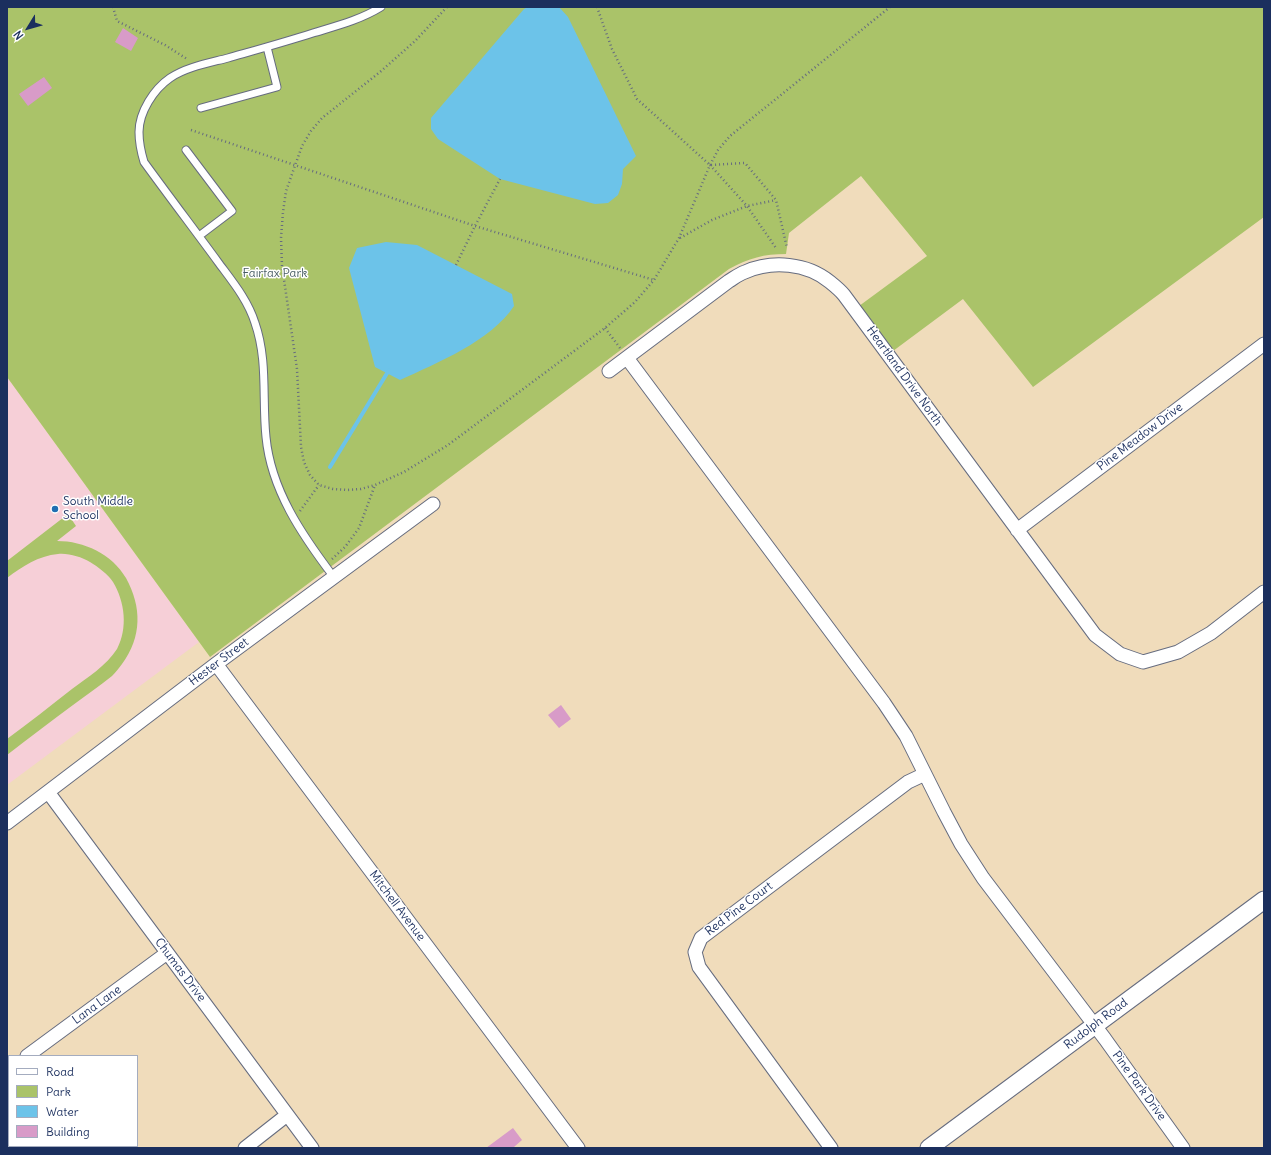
<!DOCTYPE html>
<style>
body{margin:0}
#map{position:relative;width:1271px;height:1155px;overflow:hidden;background:#f0dcbb;font-family:Delius,sans-serif}
canvas{display:block}
.frame{position:absolute;inset:0;border:8px solid #1b2f5e;pointer-events:none}
.legend{position:absolute;left:8px;top:1055px;width:130px;height:92px;box-sizing:border-box;background:#fff;border:1px solid #a4acbf;margin:0;padding:5px 7px;list-style:none;font-size:12px;color:#1b2f5e}
.legend li{display:flex;align-items:center;gap:8px;height:20px}
.legend b{width:20px;border:1px solid #a4acbf}
.north{position:absolute;left:8px;top:8px;width:40px;height:40px;-webkit-text-stroke:3px #fff;paint-order:stroke;rotate:233deg;font-size:11px;font-weight:700;line-height:16px;text-align:center;color:#1b2f5e}
.north::after{content:'';display:block;margin:auto;width:14px;height:18px;background:#1b2f5e;clip-path:polygon(50% 0,100% 100%,50% 72%,0 100%)}
</style>
<div id="map">
<canvas width="1271" height="1155"></canvas>
<div class="frame"></div>
<ul class="legend">
<li><b style="height:5px;background:#fff"></b>Road</li>
<li><b style="height:11px;background:#aac369"></b>Park</li>
<li><b style="height:11px;background:#6cc3e9"></b>Water</li>
<li><b style="height:11px;background:#d89bc8"></b>Building</li>
</ul>
<div class="north">N</div>
</div>
<script>
const c = document.querySelector('canvas').getContext('2d');
c.lineJoin = 'round';
function fillPath(path, color) {
  c.fillStyle = color;
  c.fill(path, 'evenodd');
}
function strokePath(path, color, width, dash) {
  c.strokeStyle = color;
  c.lineWidth = width;
  c.lineCap = dash ? 'butt' : 'round';
  c.setLineDash(dash || []);
  c.stroke(path);
}
function label(font, color, halo, rows, align = 'center') {
  c.font = font + ' Delius,sans-serif';
  c.lineWidth = 3;
  c.setLineDash([]);
  c.textBaseline = 'middle';
  c.strokeStyle = halo;
  c.fillStyle = color;
  for (const [text, x, y, turn = 0] of rows) {
    c.save();
    c.translate(x, y);
    c.rotate((+turn || 0) * Math.PI / 180);
    c.textAlign = isNaN(turn) ? turn : align;
    if (halo) c.strokeText(text, 0, 0);
    c.fillText(text, 0, 0);
    c.restore();
  }
}
fillPath(new Path2D(`
 M 7,377 L 199,642 L 7,785 Z`), '#f6cfd7');
fillPath(new Path2D(`
 M 7,7 L 1264,7 L 1264,217 L 1033,387 L 963,299 L 889,354 L 855,309 L 927,256 L 861,176 L 789,233 L 786,254 C 764,254 749,258 729,269 L 210,657 L 7,377 Z
 M 68,514 L 76,526 L 57,541 C 84,541 112,554 126,578 C 142,607 142,637 122,664 C 119,668 116,672 112,676 C 100,686 86,695 73,705 C 51,721 29,738 7,755 L 7,739 C 29,723 50,706 72,689 C 87,678 107,665 117,649 C 128,628 125,602 113,582 C 108,574 98,567 90,562 C 81,557 69,553 58,554 C 38,556 23,566 7,578 L 7,561 Z`), '#aac369');
fillPath(new Path2D(`
 M 528,7 L 559,7 L 568,17 L 636,156 L 623,169 L 622,184 L 618,195 L 608,203 L 595,204 L 500,179 L 438,139 L 431,129 L 431,118 L 524,9 Z
 M 386,242 L 417,245 L 512,294 L 514,306 C 491,341 437,363 400,380 L 375,367 L 349,268 L 357,248 Z`), '#6cc3e9');
strokePath(new Path2D(`
 M 330,467 L 389,370`), '#6cc3e9', 4);
fillPath(new Path2D(`
 M 123,28 L 138,38 L 131,51 L 115,42 Z
 M 44,77 L 52,88 L 28,106 L 19,94 Z
 M 561,705 L 571,719 L 559,728 L 548,715 Z
 M 513,1128 L 522,1140 L 514,1147 L 515,1148 L 486,1148 Z`), '#d89bc8');
const service = new Path2D(`
 M 201,108 L 277,87 L 267,47
 M 186,150 L 232,211 L 199,236
 M 333,576 C 302,535 271,490 266,437 C 262,399 268,360 255,323 C 248,300 232,281 218,262 C 193,228 168,195 144,162 C 141,152 139,142 139,132 C 139,112 154,89 170,78 C 186,67 209,63 228,58 C 256,50 285,42 313,33 C 336,26 360,20 381,7`);
const minor = new Path2D(`
 M 627,358 L 884,703 L 906,736 L 944,812 L 961,844 L 983,878 L 1105,1039 L 1183,1148
 M 609,371 L 729,281 C 734,278 739,274 745,272 C 772,260 807,263 830,282 C 835,286 840,290 844,295 L 1095,635 L 1120,654 L 1143,662 L 1178,652 L 1211,633 L 1264,592
 M 1017,530 L 1264,344
 M 216,664 L 578,1148
 M 48,792 L 312,1148
 M 7,823 L 216,664 L 433,504
 M 27,1056 L 167,953
 M 7,1071 L 9,1069
 M 245,1148 L 287,1115
 M 831,1148 L 699,967 L 695,952 L 701,938 L 908,782 L 925,774`);
const tertiary = new Path2D(`
 M 929,1148 L 1264,900`);
strokePath(service, '#666c7f', 9);
strokePath(minor, '#666c7f', 15);
strokePath(tertiary, '#666c7f', 19);
strokePath(new Path2D(`
 M 113,7 L 117,21 L 165,45 L 187,59
 M 447,7 L 415,41 L 380,72 L 322,118 L 311,131 L 302,146 L 286,191 L 283,212 L 281,238 L 282,266 L 297,369 L 301,447 L 304,462 L 310,475 L 319,485 L 333,489 L 347,490 L 361,489 L 375,485 L 404,472 L 448,445 L 605,328 L 635,302 L 654,280 L 679,238 L 710,165 L 718,150 L 730,136 L 890,7
 M 597,7 L 612,49 L 637,99 L 710,165 L 745,163 L 776,200 L 787,248
 M 191,130 L 475,226 L 654,280
 M 710,165 L 747,206 L 776,248
 M 680,238 L 712,220 L 747,206 L 776,200
 M 456,265 L 475,226 L 500,179
 M 605,328 L 620,348
 M 300,511 L 319,485
 M 332,559 L 345,547 L 359,528 L 375,485`), '#666c7f', 2.5, [1, 3]);
strokePath(service, '#fff', 7);
strokePath(minor, '#fff', 13);
strokePath(tertiary, '#fff', 17);
for (const [x, y, r, color] of [
 [55,509,4,"#1f6fb2"]
]) {
  const dot = new Path2D();
  dot.arc(x, y, r, 0, 2 * Math.PI);
  c.fillStyle = color;
  c.fill(dot);
  strokePath(dot, '#fff', 1.5);
}
label('12px', '#465b61', '#fff', [
 ["Fairfax Park",275,274]
]);
label('12px', '#1b2f5e', '#fff', [
 ["Heartland Drive North",904,376,54],
 ["Pine Meadow Drive",1140,437,-37],
 ["Hester Street",219,662,-37],
 ["Mitchell Avenue",397,906,53],
 ["Red Pine Court",739,909,-37],
 ["Chumas Drive",180,970,53],
 ["Lana Lane",97,1005,-36],
 ["Rudolph Road",1096,1024,-37],
 ["Pine Park Drive",1139,1086,54]
]);
label('12px', '#1b2f5e', '#fff', [
 ["South Middle",63,502],
 ["School",63,516]
], 'left');
</script>
